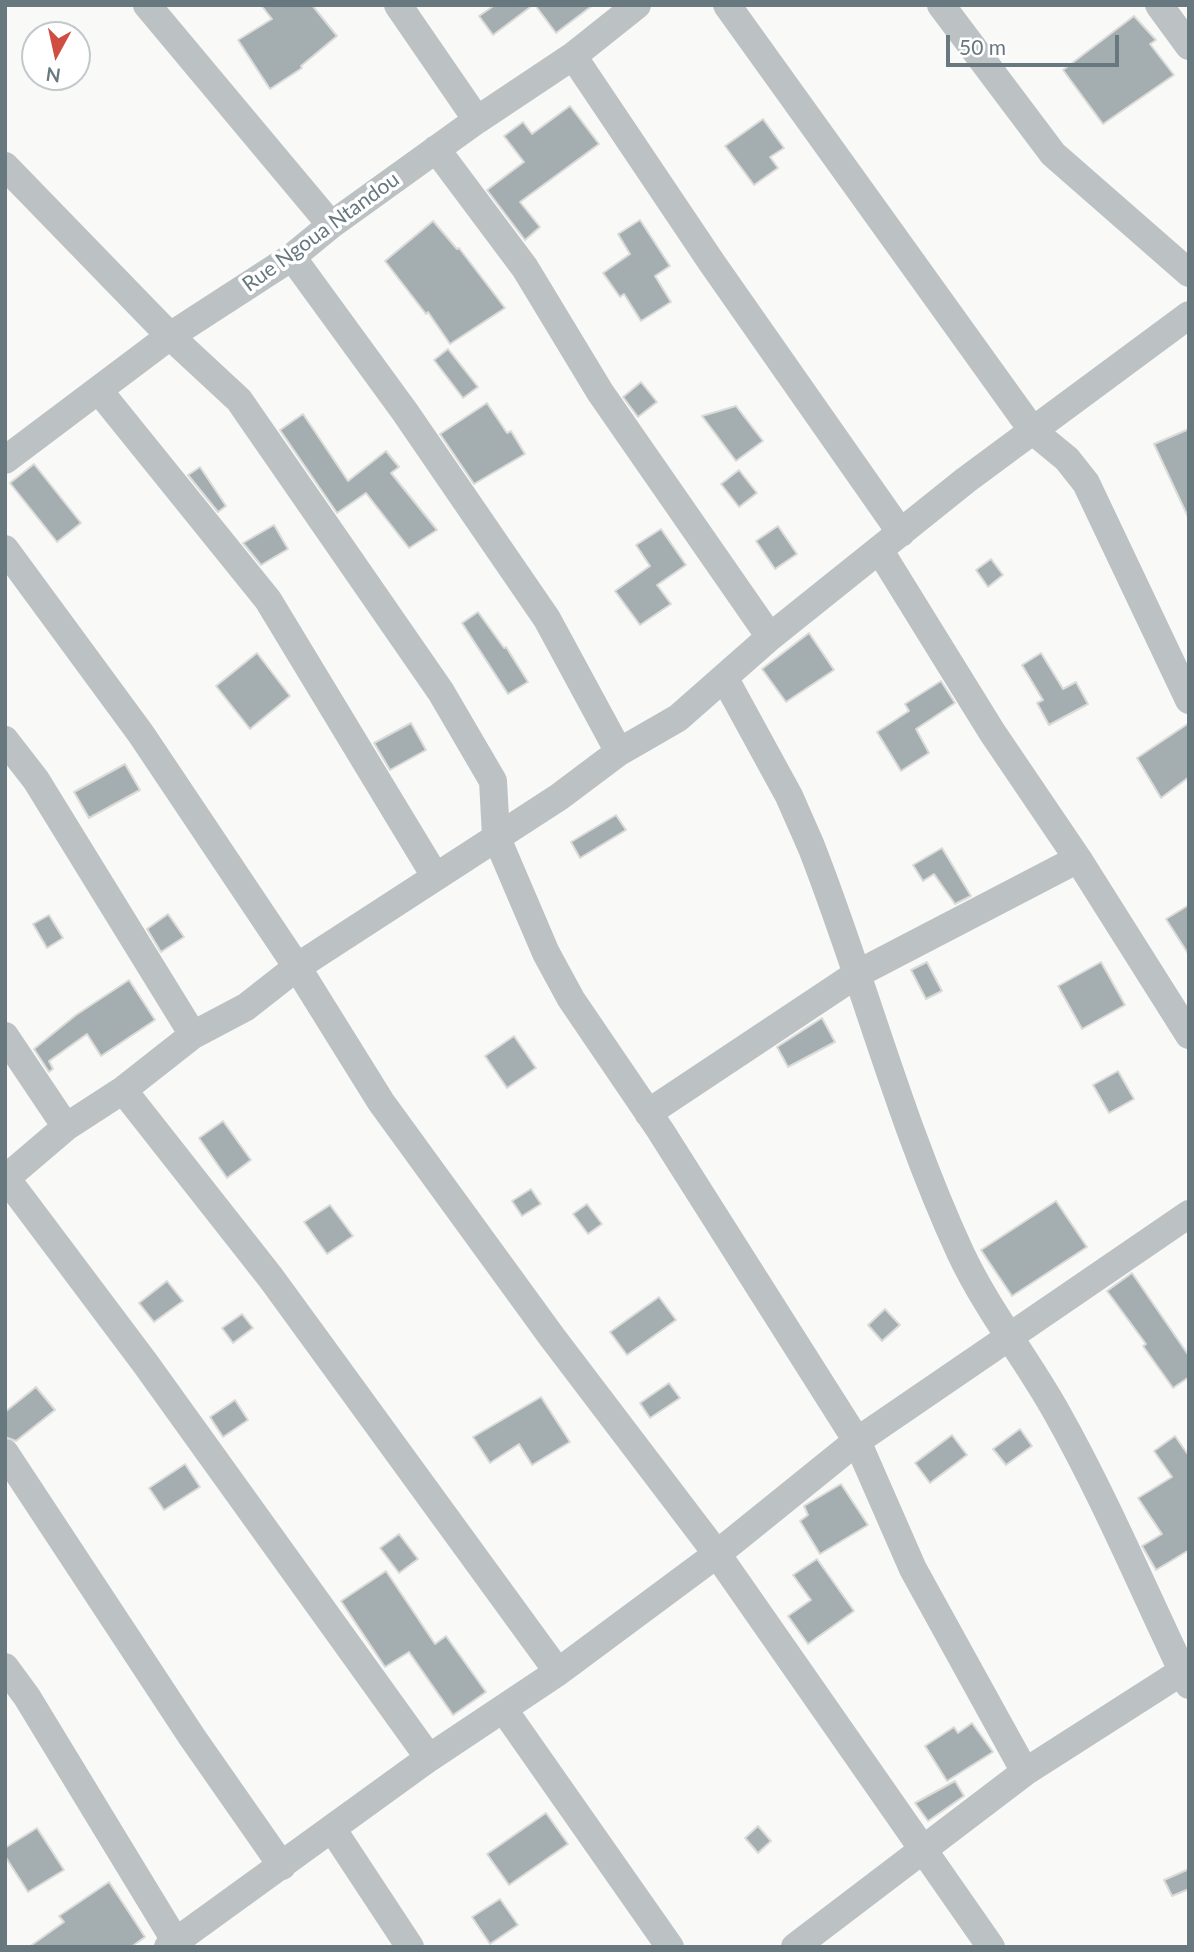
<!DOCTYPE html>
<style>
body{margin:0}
#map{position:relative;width:1194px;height:1952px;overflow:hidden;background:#f9f9f7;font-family:Lato,sans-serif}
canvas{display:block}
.frame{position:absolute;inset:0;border:7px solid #67787e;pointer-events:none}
.north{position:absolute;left:21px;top:21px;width:70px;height:70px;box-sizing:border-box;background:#fff;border:2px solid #c2c9cb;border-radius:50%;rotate:188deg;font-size:19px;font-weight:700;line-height:28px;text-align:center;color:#67787e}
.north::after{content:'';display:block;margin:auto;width:24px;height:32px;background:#cf4e41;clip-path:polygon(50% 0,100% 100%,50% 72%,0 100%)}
.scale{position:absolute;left:946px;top:35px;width:173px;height:32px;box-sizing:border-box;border:4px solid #67787e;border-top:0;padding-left:9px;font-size:21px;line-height:24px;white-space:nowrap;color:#67787e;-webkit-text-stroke:5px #fff;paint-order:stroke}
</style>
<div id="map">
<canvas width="1194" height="1952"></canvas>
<div class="frame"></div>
<div class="north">N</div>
<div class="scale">50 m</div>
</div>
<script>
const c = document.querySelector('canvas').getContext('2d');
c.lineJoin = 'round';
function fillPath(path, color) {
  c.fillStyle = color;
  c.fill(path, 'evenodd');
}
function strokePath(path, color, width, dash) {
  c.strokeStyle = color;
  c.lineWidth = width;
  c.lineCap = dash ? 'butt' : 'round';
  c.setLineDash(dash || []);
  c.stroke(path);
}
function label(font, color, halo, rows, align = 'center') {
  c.font = font + ' Lato,sans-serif';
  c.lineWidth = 7;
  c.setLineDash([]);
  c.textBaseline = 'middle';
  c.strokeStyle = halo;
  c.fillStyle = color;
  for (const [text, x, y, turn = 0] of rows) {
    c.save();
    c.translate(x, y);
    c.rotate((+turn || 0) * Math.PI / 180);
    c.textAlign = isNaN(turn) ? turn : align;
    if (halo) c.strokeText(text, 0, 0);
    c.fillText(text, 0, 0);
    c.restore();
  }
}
const building = new Path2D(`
 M 261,5 L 312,5 L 337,36 L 301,66 L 302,68 L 270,89 L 238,40 L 272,19 Z
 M 495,5 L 533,5 L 493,35 L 479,16 Z
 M 535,5 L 593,5 L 556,33 Z
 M 1134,16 L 1156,40 L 1150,44 L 1174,75 L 1103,124 L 1063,70 Z
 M 570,106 L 599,144 L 520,202 L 540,227 L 525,240 L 487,190 L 524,162 L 504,136 L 523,122 L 532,134 Z
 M 763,119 L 784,148 L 770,157 L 778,168 L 754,185 L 725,146 Z
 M 640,220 L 670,266 L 655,276 L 671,302 L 641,321 L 624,294 L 620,297 L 603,273 L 630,254 L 618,234 Z
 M 433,221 L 457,249 L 459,248 L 505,308 L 450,344 L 428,312 L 426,314 L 385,261 Z
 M 448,349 L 478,387 L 463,398 L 434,360 Z
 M 641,382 L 657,402 L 638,417 L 623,397 Z
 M 487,403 L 507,433 L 511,431 L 525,454 L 474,484 L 440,434 Z
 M 736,406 L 763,441 L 736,461 L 702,416 Z
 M 303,414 L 348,481 L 386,451 L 399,467 L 391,473 L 437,530 L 409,548 L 366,493 L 337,513 L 280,430 Z
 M 1189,429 L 1189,519 L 1154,444 Z
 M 34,464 L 81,523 L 57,542 L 10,483 Z
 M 200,467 L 226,506 L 218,512 L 188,475 Z
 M 739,470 L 757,493 L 739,507 L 721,484 Z
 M 274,525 L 288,549 L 261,565 L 243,543 Z
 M 778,526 L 797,554 L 775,569 L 756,541 Z
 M 661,529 L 686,565 L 657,585 L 671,604 L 640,625 L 615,591 L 650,566 L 636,545 Z
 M 991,559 L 1003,575 L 988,587 L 976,570 Z
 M 478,612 L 504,648 L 506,647 L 528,682 L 508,694 L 462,623 Z
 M 809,633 L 834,670 L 786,702 L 762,669 Z
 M 257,653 L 290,696 L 250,729 L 216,686 Z
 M 1041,653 L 1063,689 L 1076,682 L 1088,704 L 1049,725 L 1037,703 L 1043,700 L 1022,665 Z
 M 941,681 L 955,703 L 916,729 L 929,753 L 901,771 L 877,732 L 909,711 L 905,704 Z
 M 411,723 L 426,750 L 390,770 L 374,743 Z
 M 1189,723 L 1189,777 L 1161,798 L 1137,758 Z
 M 125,764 L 140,790 L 89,818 L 74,792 Z
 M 616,815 L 626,830 L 580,858 L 571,842 Z
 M 942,848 L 971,896 L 955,904 L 934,874 L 923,881 L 913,865 Z
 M 1189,905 L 1189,955 L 1166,919 Z
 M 168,914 L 184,937 L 161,952 L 147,929 Z
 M 49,915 L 63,938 L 47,948 L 33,924 Z
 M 927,962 L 942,991 L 926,999 L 911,970 Z
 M 1101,962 L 1125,1005 L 1082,1029 L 1058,986 Z
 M 129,980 L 155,1020 L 101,1056 L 87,1034 L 49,1061 L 53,1069 L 49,1072 L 34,1049 L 76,1015 Z
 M 822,1018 L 835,1042 L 788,1067 L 777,1047 Z
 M 514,1036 L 536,1068 L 507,1088 L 485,1056 Z
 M 1118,1071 L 1134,1099 L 1109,1113 L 1093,1085 Z
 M 223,1121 L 251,1160 L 227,1178 L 199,1138 Z
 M 531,1189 L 541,1204 L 522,1216 L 512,1201 Z
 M 1056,1201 L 1087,1247 L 1012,1296 L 981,1250 Z
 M 587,1204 L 602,1224 L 588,1234 L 573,1214 Z
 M 330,1205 L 353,1236 L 327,1254 L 304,1222 Z
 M 1132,1273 L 1189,1356 L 1189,1377 L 1173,1388 L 1143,1346 L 1146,1344 L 1107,1291 Z
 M 167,1281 L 183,1301 L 154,1322 L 139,1303 Z
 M 659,1297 L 676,1320 L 627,1355 L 610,1332 Z
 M 885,1309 L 900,1325 L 882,1341 L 868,1325 Z
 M 242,1314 L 253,1328 L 233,1343 L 222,1328 Z
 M 669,1383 L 680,1398 L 650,1418 L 640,1403 Z
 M 36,1387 L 55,1410 L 16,1441 L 5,1437 L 5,1412 Z
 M 541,1397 L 570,1442 L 532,1465 L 519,1444 L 490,1463 L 473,1437 Z
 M 235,1400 L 248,1420 L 223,1437 L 210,1417 Z
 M 1020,1429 L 1032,1446 L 1006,1465 L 993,1449 Z
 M 952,1435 L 967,1455 L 930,1483 L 915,1463 Z
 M 1175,1436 L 1189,1456 L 1189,1550 L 1156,1570 L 1142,1546 L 1162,1534 L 1138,1498 L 1172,1477 L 1154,1451 Z
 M 185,1464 L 200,1487 L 164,1510 L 149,1488 Z
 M 841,1484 L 868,1525 L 820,1554 L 800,1521 L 808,1515 L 804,1506 Z
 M 399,1534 L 418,1559 L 399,1573 L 380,1548 Z
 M 817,1559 L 854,1611 L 808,1644 L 788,1616 L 811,1600 L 793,1575 Z
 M 386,1571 L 435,1644 L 446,1636 L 486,1692 L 453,1715 L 409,1652 L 385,1667 L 341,1601 Z
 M 972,1723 L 993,1752 L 947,1781 L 925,1746 L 954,1727 L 958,1733 Z
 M 955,1781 L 964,1796 L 928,1821 L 915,1803 Z
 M 546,1813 L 568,1844 L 509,1885 L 487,1854 Z
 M 758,1826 L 771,1841 L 758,1853 L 745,1838 Z
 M 37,1828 L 64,1870 L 28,1892 L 5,1856 L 5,1848 Z
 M 1189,1869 L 1189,1889 L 1172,1896 L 1164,1880 Z
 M 109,1882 L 145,1937 L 131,1947 L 29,1947 L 64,1922 L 59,1916 Z
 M 500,1899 L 518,1925 L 490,1944 L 472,1917 Z`);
fillPath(building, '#a4aeb1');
strokePath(building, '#dbdbd9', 2);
strokePath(new Path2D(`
 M 147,5 L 331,225
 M 398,5 L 477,120
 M 727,5 L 1033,431 L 1067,459 L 1086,483 L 1189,700
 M 941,5 L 1053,154 L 1189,273
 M 1159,5 L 1189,46
 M 573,56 L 712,263 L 901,533
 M 436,149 L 525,268 L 600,392 L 770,637
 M 5,166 L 170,336 L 239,400 L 441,692 L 493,781 L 496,836 L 546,953 L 571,999 L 660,1130 L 857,1441 L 913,1569 L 1025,1772
 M 292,257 L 405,412 L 547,619 L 619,752
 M 100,392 L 268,600 L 435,876
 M 5,460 L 170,336 L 292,257 L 331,225 L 477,120 L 573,56 L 637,5
 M 5,549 L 141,734 L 297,967 L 381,1102 L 552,1337 L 717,1554 L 991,1947
 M 880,551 L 992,732 L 1078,859 L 1189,1035
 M 725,679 L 789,796 L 811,846 C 864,981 900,1123 961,1254 C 988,1311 1027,1359 1057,1413 C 1107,1502 1145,1594 1189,1685
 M 5,740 L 36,780 L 193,1035
 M 5,1036 L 66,1127
 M 123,1090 L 271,1278 L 558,1672
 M 648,1113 L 857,974 L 1078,859
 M 6,1178 L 145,1363 L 429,1758
 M 5,1179 L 66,1127 L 123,1090 L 193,1035 L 246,1007 L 297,967 L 559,797 L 619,752 L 678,718 L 770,637 L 966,480 L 1189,315
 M 5,1453 L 192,1737 L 282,1866
 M 5,1667 L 27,1697 L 179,1947
 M 504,1710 L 670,1947
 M 333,1830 L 410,1947
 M 168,1947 L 429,1758 L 558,1672 L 717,1554 L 857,1441 L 1189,1214
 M 795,1947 L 1025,1772 L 1189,1667`), '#bcc2c4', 28);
label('21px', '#67787e', '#fff', [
 ["Rue Ngoua Ntandou",321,232,-36]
]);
</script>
